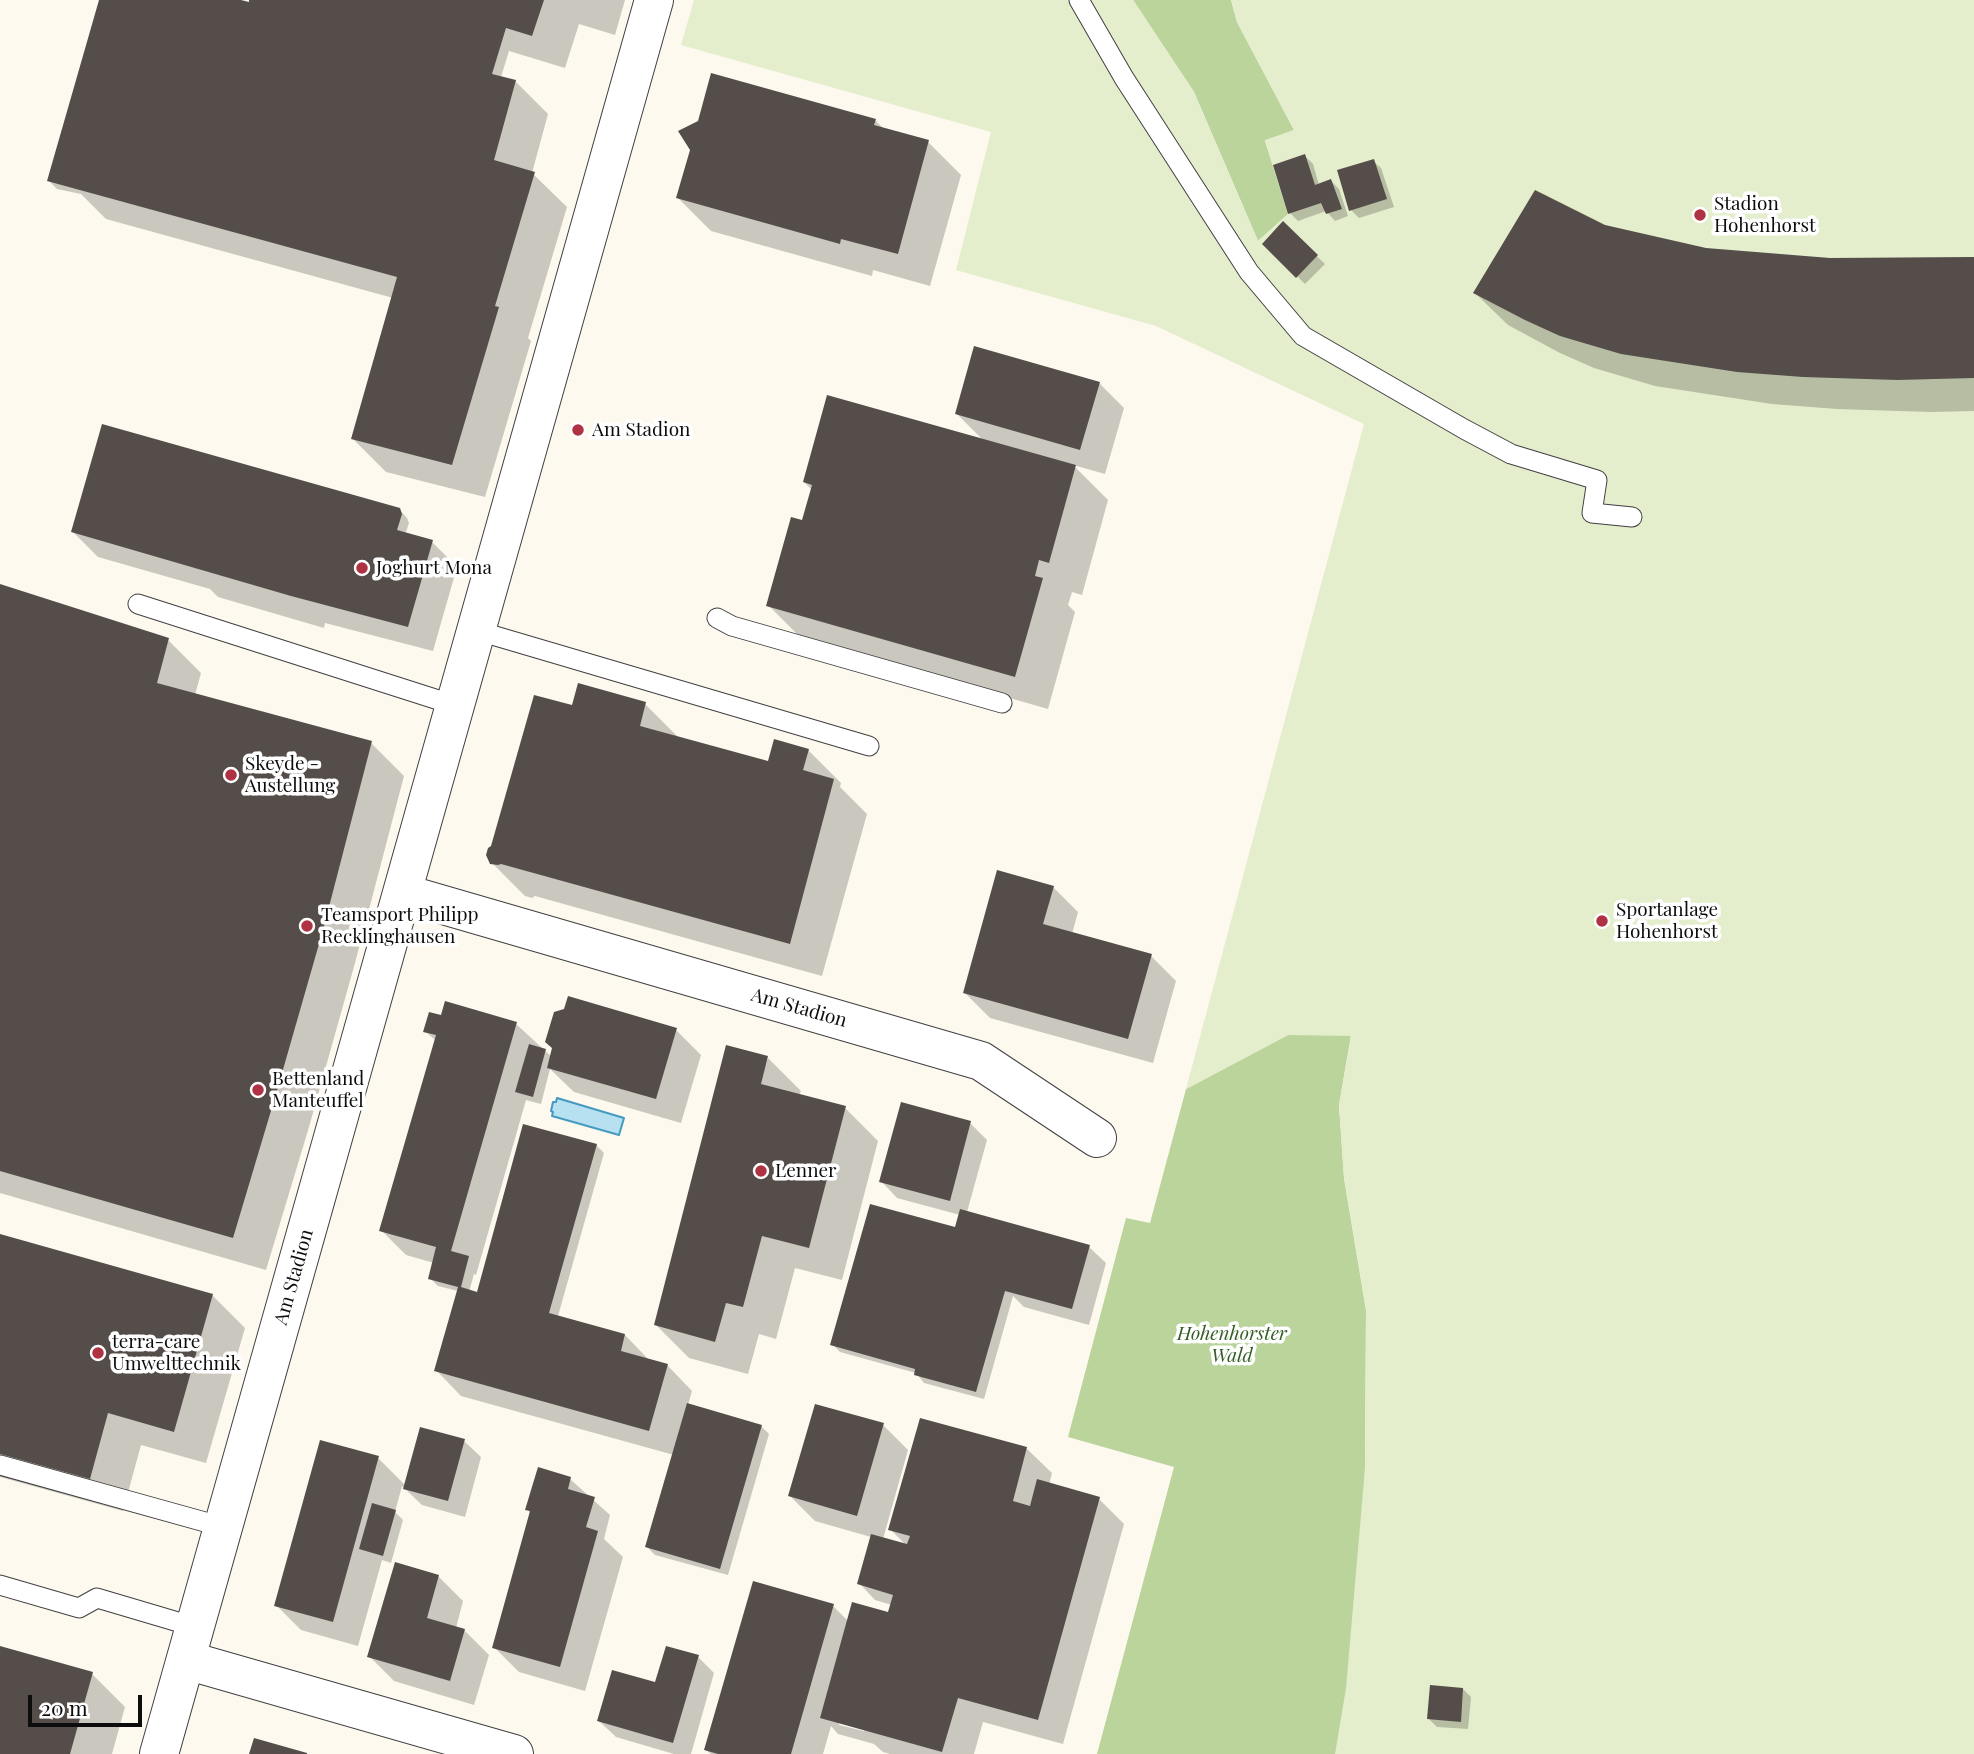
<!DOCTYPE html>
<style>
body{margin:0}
#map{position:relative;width:1974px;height:1754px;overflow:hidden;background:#fdf9ee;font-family:"Playfair Display",serif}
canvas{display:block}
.scale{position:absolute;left:28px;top:1695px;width:114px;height:32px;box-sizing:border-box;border:4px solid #0d0d0d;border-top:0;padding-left:9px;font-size:21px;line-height:24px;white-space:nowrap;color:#0d0d0d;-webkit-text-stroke:5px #fff;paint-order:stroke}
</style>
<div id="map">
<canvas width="1974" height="1754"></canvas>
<div class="scale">20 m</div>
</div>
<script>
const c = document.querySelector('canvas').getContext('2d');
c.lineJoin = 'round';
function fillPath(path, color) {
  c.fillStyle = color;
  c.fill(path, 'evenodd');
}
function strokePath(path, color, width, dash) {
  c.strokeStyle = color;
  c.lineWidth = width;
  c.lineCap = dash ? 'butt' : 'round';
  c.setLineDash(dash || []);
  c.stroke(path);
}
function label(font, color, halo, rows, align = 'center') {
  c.font = font + ' "Playfair Display",serif';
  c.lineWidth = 7;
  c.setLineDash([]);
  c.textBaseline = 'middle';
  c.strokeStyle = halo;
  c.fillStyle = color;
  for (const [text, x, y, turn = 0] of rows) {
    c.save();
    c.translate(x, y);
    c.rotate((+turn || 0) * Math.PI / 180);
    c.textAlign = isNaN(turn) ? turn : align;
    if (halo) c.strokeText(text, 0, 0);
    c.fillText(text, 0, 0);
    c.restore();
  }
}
fillPath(new Path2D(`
 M 1133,0 L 1231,0 L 1237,22 L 1294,130 L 1265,141 L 1288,214 L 1258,241 L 1194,92 Z
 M 1288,1035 L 1351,1035 L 1339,1105 L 1344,1178 L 1366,1310 L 1365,1468 L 1358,1754 L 1097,1754 L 1174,1467 L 1068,1437 L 1126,1218 L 1150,1223 L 1186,1089 Z`), '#bad49b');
fillPath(new Path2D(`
 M 694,0 L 1133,0 L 1194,92 L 1258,241 L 1288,214 L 1265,140 L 1294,130 L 1237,22 L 1231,0 L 1974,0 L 1974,1754 L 1335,1754 L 1346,1688 L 1365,1468 L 1366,1310 L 1344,1178 L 1339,1105 L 1351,1036 L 1288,1035 L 1186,1089 L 1364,424 L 1156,326 L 956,270 L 991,132 L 681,45 Z`), '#e4edcc');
const water = new Path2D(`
 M 557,1098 L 624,1118 L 619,1135 L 552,1116 L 553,1112 L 551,1111 L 553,1102 L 556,1102 Z`);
fillPath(water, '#b7e0f0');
strokePath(water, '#459ac0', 2);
fillPath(new Path2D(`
 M 101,0 L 232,0 L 256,7 L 251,0 L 625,0 L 615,35 L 579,24 L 565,68 L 509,51 L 501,77 L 515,81 L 548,114 L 532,173 L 567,207 L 528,338 L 531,341 L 485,497 L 386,472 L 353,439 L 393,298 L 106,219 L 81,194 L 57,189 L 49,181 Z
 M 875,120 L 884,129 L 928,142 L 961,175 L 930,286 L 873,270 L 872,276 L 711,231 L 678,198 L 691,150 Z
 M 1305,156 L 1313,164 L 1319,185 L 1331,181 L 1339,189 L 1348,216 L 1335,221 L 1326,211 L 1298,221 L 1290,213 Z
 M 1373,161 L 1381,168 L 1394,207 L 1359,218 L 1351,210 Z
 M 1283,224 L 1325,264 L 1305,284 L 1264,243 Z
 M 1604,227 L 1706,250 L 1830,260 L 1974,259 L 1974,411 L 1931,412 L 1837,409 L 1772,404 L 1655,386 L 1594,368 L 1560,353 L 1508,325 L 1475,293 Z
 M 1099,383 L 1124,408 L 1105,474 L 1073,465 L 1108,500 L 1082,595 L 1072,592 L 1068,605 L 1075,612 L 1048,709 L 801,638 L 768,605 L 803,522 L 812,490 L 804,482 L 984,441 L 957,414 Z
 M 399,509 L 407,518 L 409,523 L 405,535 L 432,542 L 457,567 L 433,651 L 325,623 L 324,628 L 218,597 L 210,589 L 98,557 L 73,532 Z
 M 0,586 L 168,640 L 201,673 L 195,695 L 371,743 L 404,776 L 355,963 L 309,1127 L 266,1270 L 0,1193 Z
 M 645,704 L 678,737 L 770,764 L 808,750 L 841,783 L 840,787 L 867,814 L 822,976 L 535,896 L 532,898 L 525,896 L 492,863 L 574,707 Z
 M 1053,887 L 1078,912 L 1072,934 L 1151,956 L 1176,981 L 1153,1063 L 990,1018 L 965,993 Z
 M 516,1024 L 552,1057 L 676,1030 L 701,1055 L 681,1123 L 574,1092 L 550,1069 L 541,1104 L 526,1100 L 476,1275 L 474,1274 L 469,1292 L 483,1295 L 596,1145 L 604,1153 L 558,1316 L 625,1335 L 650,1361 L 667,1365 L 692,1391 L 688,1405 L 761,1426 L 769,1434 L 728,1575 L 655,1555 L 647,1547 L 674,1455 L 461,1396 L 436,1370 L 458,1291 L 438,1286 L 430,1278 L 434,1263 L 406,1255 L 381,1230 L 435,1040 L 425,1031 Z
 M 768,1058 L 801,1091 L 799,1096 L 845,1108 L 878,1141 L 842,1280 L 795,1268 L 776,1339 L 759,1334 L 748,1374 L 689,1358 L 656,1325 Z
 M 970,1123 L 987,1140 L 967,1212 L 1089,1247 L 1106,1263 L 1089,1325 L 1024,1307 L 1013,1296 L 984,1399 L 924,1383 L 916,1373 L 840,1352 L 832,1344 L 956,1229 L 960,1215 L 897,1198 L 881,1181 Z
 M 0,1235 L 212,1295 L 245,1328 L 206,1463 L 141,1445 L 123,1511 L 0,1477 Z
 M 883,1425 L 908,1450 L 883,1539 L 907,1546 L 890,1529 L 1026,1448 L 1052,1473 L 1049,1485 L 1099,1499 L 1124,1524 L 1063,1744 L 983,1722 L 974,1754 L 890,1754 L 883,1752 L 874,1744 L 838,1734 L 831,1726 L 823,1754 L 711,1754 L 706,1750 L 833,1606 L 848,1621 L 887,1614 L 892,1605 L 875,1600 L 859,1583 L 871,1537 L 815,1521 L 790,1496 ZM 839,1721 L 865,1728 L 864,1731 L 839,1725 Z
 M 464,1441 L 481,1457 L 465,1517 L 422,1505 L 402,1486 L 395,1512 L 403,1520 L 391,1563 L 382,1560 L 358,1646 L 301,1630 L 276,1605 L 378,1458 L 406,1486 Z
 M 570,1479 L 610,1515 L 604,1539 L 623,1557 L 585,1691 L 519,1672 L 494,1647 L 531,1514 L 527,1509 Z
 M 438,1576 L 463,1601 L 456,1628 L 464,1630 L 489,1655 L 474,1705 L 394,1681 L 369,1656 Z
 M 0,1648 L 92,1674 L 125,1707 L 112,1754 L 0,1754 Z
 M 698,1657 L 714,1673 L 691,1754 L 674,1754 L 616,1737 L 599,1721 Z
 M 1463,1689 L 1471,1697 L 1468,1729 L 1437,1727 L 1429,1719 Z`), '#0003');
fillPath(new Path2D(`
 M 99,0 L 241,0 L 249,2 L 249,0 L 544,0 L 532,36 L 506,28 L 492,74 L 516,80 L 494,160 L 535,172 L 495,306 L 499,307 L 452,465 L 351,439 L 397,277 L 47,181 Z
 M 711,73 L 876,119 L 874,125 L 929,140 L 898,254 L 841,239 L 840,244 L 676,198 L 690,150 L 678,131 L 698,121 Z
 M 1305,154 L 1315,185 L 1331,179 L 1342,209 L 1326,214 L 1321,203 L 1288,214 L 1273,165 Z
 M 1374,159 L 1387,199 L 1349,211 L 1337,170 Z
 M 1535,190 L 1605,225 L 1706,248 L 1830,258 L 1974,257 L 1974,378 L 1897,380 L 1803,377 L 1737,372 L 1621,354 L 1560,336 L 1525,320 L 1473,293 Z
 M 1283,221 L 1318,255 L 1296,278 L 1262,244 Z
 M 974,346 L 1100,382 L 1080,450 L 955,414 Z
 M 827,395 L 1076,465 L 1049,563 L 1039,560 L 1035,576 L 1043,578 L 1015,677 L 766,606 L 791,517 L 802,520 L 812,485 L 803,482 Z
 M 102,424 L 400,508 L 402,514 L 397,530 L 433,540 L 408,627 L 291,596 L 71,532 Z
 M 0,584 L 169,638 L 157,683 L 372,741 L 323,930 L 276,1094 L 233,1238 L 0,1171 Z
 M 578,683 L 646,702 L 640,726 L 768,761 L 774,739 L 809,749 L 803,770 L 834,779 L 790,944 L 501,864 L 498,865 L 490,864 L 486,855 L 488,848 L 491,846 L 534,695 L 572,705 Z
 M 997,870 L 1054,886 L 1043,924 L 1152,954 L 1128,1039 L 963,993 Z
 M 568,996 L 677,1028 L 656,1099 L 547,1068 L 552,1048 L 545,1042 L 554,1012 L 564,1009 Z
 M 445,1001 L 517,1022 L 451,1251 L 469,1256 L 461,1287 L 477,1292 L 523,1124 L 597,1144 L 549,1313 L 625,1334 L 621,1351 L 668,1364 L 649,1431 L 434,1371 L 458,1287 L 428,1279 L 436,1247 L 379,1231 L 436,1035 L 423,1032 L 429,1012 L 441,1015 Z
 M 529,1044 L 546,1049 L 533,1097 L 515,1092 Z
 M 726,1045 L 768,1056 L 761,1084 L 846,1106 L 809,1248 L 762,1236 L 743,1307 L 726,1303 L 715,1342 L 654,1325 Z
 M 901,1102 L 971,1121 L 950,1201 L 879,1182 Z
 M 870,1204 L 955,1227 L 960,1209 L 1090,1245 L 1072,1309 L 1005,1291 L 976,1392 L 914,1375 L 915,1369 L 830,1345 Z
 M 0,1234 L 213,1294 L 174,1432 L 108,1413 L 90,1479 L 0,1454 Z
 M 687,1403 L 762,1425 L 720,1569 L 645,1547 Z
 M 815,1404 L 884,1423 L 857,1516 L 788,1496 Z
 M 920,1418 L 1027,1447 L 1013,1501 L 1030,1506 L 1037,1479 L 1100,1497 L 1038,1720 L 958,1698 L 942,1752 L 820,1718 L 852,1602 L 888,1612 L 893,1595 L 857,1584 L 871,1534 L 907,1544 L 910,1536 L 888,1530 Z
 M 420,1427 L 465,1439 L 448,1501 L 403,1489 Z
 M 320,1440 L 379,1456 L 333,1622 L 274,1606 Z
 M 538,1467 L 571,1477 L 568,1489 L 595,1497 L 586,1527 L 598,1531 L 560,1667 L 492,1648 L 530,1511 L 525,1510 Z
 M 372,1503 L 396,1510 L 383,1556 L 359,1549 Z
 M 395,1562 L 439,1575 L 427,1618 L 465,1629 L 450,1681 L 367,1657 Z
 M 753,1581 L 834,1604 L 791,1754 L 718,1754 L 704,1750 Z
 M 0,1646 L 93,1672 L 70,1754 L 0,1754 Z
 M 666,1646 L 699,1655 L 673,1743 L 597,1721 L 612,1670 L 655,1682 Z
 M 1430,1685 L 1463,1688 L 1461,1722 L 1427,1719 Z
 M 254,1738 L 307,1753 L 307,1754 L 249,1754 Z`), '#544d4a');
const service = new Path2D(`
 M 1079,0 L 1124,78 L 1249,272 L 1303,336 L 1464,429 L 1511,454 L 1597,480 L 1592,513 L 1632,517
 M 138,604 L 454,705
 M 717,618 L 732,626 L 1002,703
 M 475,630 L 869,746
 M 0,1465 L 223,1527
 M 0,1585 L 79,1608 L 97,1598 L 195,1627`);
const minor = new Path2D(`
 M 402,893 L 981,1061 L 1097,1138
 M 186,1660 L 514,1754
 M 159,1754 L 654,0`);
strokePath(service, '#404040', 21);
strokePath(minor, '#404040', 40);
strokePath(service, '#fff', 19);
strokePath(minor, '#fff', 38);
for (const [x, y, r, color] of [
 [1700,215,7,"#af3243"],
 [578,430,7,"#af3243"],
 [362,568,7,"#af3243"],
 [231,775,7,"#af3243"],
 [1602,921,7,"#af3243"],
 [307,926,7,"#af3243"],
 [258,1090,7,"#af3243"],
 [761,1171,7,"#af3243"],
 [98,1353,7,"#af3243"]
]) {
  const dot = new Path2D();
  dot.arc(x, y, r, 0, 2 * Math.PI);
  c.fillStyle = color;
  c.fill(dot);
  strokePath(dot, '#fff', 2.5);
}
label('19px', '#0d0d0d', '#fff', [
 ["Stadion",1714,204],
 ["Hohenhorst",1714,226],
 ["Am Stadion",592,430],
 ["Joghurt Mona",376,568],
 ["Skeyde -",245,764],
 ["Austellung",245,786],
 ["Sportanlage",1616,910],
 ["Hohenhorst",1616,932],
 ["Teamsport Philipp",321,915],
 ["Recklinghausen",321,937],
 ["Bettenland",272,1079],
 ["Manteuffel",272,1101],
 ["Lenner",775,1171],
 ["terra-care",112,1342],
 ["Umwelttechnik",112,1364]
], 'left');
label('19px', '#0d0d0d', '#fff', [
 ["Am Stadion",799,1008,16],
 ["Am Stadion",294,1277,-74]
]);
label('italic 19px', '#345e23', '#fff', [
 ["Hohenhorster",1232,1334],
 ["Wald",1232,1356]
]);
</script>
